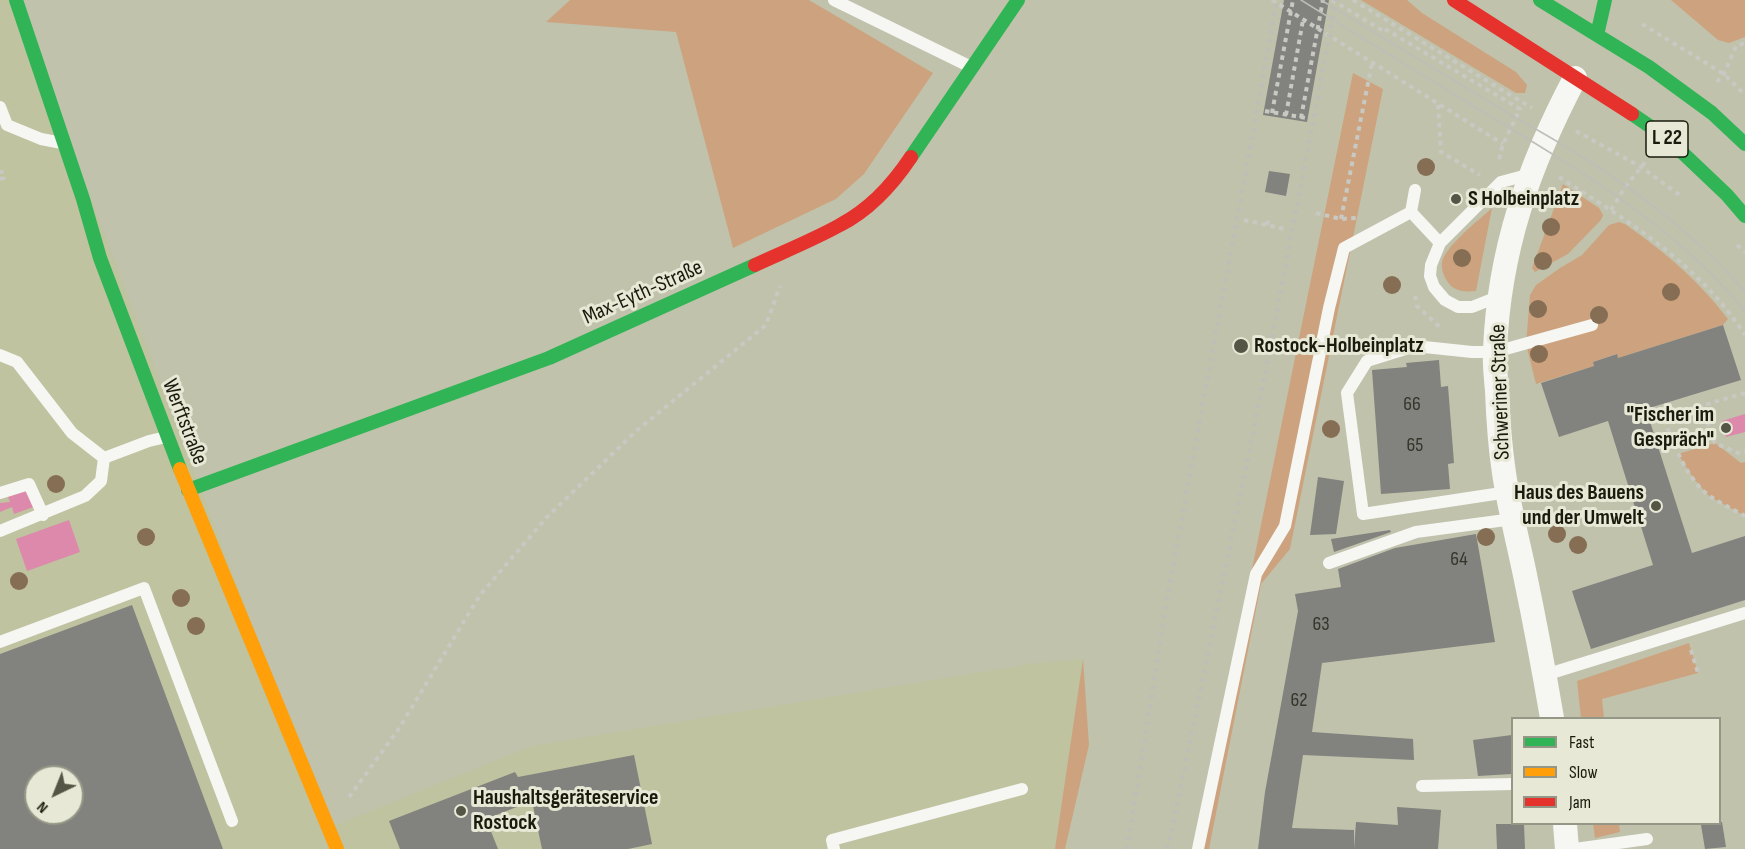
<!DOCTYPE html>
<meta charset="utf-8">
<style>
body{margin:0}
#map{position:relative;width:1745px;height:849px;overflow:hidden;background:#c0c2ac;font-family:"Sofia Sans Condensed",sans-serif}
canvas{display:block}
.legend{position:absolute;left:1511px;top:717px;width:210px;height:108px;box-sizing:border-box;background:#e7e9d6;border:2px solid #959786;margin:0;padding:8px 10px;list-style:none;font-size:18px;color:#1a1b0d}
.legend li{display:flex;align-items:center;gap:12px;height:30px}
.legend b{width:30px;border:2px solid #959786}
.north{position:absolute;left:24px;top:765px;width:60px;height:60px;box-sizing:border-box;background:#e7e9d6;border:2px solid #959786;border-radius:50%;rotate:223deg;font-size:16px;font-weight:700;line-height:24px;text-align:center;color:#1a1b0d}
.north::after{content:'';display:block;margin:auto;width:21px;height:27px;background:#545545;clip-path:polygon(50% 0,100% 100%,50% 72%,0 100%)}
</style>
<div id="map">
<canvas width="1745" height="849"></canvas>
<ul class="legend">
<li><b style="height:8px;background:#30b455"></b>Fast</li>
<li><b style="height:8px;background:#ff9f0a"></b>Slow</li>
<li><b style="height:8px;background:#e5322d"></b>Jam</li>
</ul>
<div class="north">N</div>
</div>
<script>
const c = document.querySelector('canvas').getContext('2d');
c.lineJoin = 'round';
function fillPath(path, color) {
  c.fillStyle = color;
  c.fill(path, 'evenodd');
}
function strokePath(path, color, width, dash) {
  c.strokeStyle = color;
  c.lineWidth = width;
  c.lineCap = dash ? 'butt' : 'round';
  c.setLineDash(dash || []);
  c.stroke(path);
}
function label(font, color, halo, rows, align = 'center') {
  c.font = font + ' "Sofia Sans Condensed",sans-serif';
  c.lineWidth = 6;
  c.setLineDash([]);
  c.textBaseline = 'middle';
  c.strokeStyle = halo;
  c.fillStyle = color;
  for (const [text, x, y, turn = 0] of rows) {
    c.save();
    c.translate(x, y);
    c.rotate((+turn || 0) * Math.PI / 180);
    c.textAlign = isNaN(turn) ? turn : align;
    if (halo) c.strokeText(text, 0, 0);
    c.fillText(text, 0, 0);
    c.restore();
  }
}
fillPath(new Path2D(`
 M 0,0 L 16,0 L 329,828 L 532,746 L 1038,663 L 1083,659 L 1055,849 L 0,849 ZM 36,777 L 72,777 L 72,813 L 36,813 Z`), '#bfc39f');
fillPath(new Path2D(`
 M 570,0 L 809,0 L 933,73 L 864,174 L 836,199 L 733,248 L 676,32 L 546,22 Z
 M 1361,0 L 1407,0 L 1422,13 L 1516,72 L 1527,85 L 1525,93 L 1516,93 Z
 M 1671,0 L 1745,0 L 1745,37 L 1729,43 L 1718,40 Z
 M 1353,73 L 1383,89 L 1290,549 L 1261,584 L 1209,849 L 1195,849 Z
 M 1563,184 L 1599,208 L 1603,215 L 1601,220 L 1568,254 L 1535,272 L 1532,268 Z
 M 1492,208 L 1476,291 C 1464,292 1454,292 1447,281 C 1444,276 1441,269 1442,263 C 1443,248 1480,219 1492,208 Z
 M 1619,222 L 1625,224 C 1666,253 1697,279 1728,319 L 1723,325 L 1618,358 L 1616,354 L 1593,362 L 1594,366 L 1536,384 L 1526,344 L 1530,295 L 1536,285 L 1560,268 L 1582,255 L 1609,225 Z
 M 1715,443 L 1741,463 L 1745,462 L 1745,516 L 1709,496 L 1694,479 L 1678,454 Z
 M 1689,643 L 1698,673 L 1602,699 L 1604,718 L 1581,718 L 1577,681 Z
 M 1083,659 L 1089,745 L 1065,849 L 1055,849 Z
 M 1593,824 L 1619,824 L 1620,832 L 1595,838 Z`), '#cda37f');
fillPath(new Path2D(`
 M 1745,414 L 1745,432 L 1726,437 L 1722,421 Z
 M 33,488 L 39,505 L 14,514 L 12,507 L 0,512 L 0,503 L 10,502 L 8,497 Z
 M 69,520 L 80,552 L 27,571 L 16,539 Z`), '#dc89ab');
fillPath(new Path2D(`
 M 1284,0 L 1329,0 L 1307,122 L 1263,115 Z
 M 1269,171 L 1290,174 L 1286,196 L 1265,192 Z
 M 1723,325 L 1741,380 L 1646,409 L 1692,553 L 1745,536 L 1745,600 L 1591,649 L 1572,591 L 1653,565 L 1608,421 L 1559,437 L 1541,383 L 1594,366 L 1593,362 L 1617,354 L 1618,358 Z
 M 1439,360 L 1441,387 L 1448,386 L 1454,463 L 1448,464 L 1450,489 L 1381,494 L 1372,370 L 1407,367 L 1406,363 Z
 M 1318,477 L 1344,481 L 1336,534 L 1310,535 Z
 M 1390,530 L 1391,532 L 1334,552 L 1331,539 Z
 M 1476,534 L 1495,642 L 1322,663 L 1312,732 L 1413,739 L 1414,760 L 1303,755 L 1292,828 L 1354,830 L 1354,849 L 1258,849 L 1265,792 L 1298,611 L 1295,594 L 1341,587 L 1338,569 L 1395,548 Z
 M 132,605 L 223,849 L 0,849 L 0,654 ZM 36,777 L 72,777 L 72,813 L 36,813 Z
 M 1512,735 L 1512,774 L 1478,776 L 1473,740 Z
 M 634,755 L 652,844 L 628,849 L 542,849 L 532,801 L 486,819 L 498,849 L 400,849 L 389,821 L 515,772 L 518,777 Z
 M 1397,807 L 1441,810 L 1438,849 L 1354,849 L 1356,822 L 1398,825 Z
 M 1719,822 L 1722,822 L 1726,847 L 1705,849 L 1701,825 L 1719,824 Z
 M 1496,824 L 1524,824 L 1525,849 L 1497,849 Z`), '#82827e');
strokePath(new Path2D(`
 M 1272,0 L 1503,144
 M 1332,0 L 1385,32
 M 1353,0 L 1532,108
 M 1642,24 L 1724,74 L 1745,95
 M 1385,29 L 1520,109 L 1503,144 L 1498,163
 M 1717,82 L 1724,74 L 1736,46 L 1745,43
 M 1438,105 L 1441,152 L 1480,175
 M 1265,111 L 1306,118
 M 1272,113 L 1293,0
 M 1286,115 L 1303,20
 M 1301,118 L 1323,0
 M 1576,131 L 1641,167 L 1681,196
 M 1559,177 C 1629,222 1698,263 1745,335
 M 0,179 L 4,178 L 1,170
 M 1611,210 L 1626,186 L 1648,159
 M 1316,213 L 1341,219 L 1356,218
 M 1341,219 L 1372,63
 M 1244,220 L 1285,229
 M 1267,225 L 1269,216
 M 1737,245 L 1745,252
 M 1415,296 L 1417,306 L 1442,329
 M 1745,393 L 1701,406 L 1715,443 L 1738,453 L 1745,451
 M 1663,416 L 1701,406
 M 1650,420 L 1663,416 C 1673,443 1687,481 1711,497 C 1722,504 1734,510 1745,516
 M 1691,650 L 1698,673
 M 349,797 L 398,730 L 480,595 L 547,517 L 635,432 L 766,325 L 780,286`), '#c8c9c2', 4, [4.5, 4.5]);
strokePath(new Path2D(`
 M 834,0 L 971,67
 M 0,107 L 7,125 L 41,139 L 62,143
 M 1415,190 L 1411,212 L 1440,243
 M 1500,296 L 1472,307 L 1458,307 L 1445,300 L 1434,287 L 1430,276 L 1431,265 L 1440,243 L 1501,182 L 1531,174
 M 0,355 L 17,362 L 72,433 L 104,458 L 101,481 L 85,496 L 0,531
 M 104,458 L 149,441 L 166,437
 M 1508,492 L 1363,514 L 1347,393 L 1367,361 L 1415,346 L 1472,352 L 1495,352 L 1592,325
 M 0,493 L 29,484 L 43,515
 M 1329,563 L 1416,532 L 1513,519
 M 0,642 L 144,588 L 232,821
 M 1545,675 L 1745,613
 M 1422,786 L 1512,784
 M 834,849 L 832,840 L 1022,789
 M 1198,849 L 1256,574 L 1285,526 L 1329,308 L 1344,248 L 1411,212
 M 1575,849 L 1647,839`), '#f6f6f3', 12);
strokePath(new Path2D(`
 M 1552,718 C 1544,671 1535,623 1525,575 C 1518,541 1509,507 1504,473 C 1500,446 1498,418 1497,391 C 1496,378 1494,364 1495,350 C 1499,250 1529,165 1575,78
 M 1565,824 L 1567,849`), '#f6f6f3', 24);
strokePath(new Path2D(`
 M 16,0 L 83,199 L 100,258 L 180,469
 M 1540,0 L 1649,67 L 1712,113 L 1745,144
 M 1597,35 L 1605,0
 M 1632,114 L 1667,138 L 1727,195 L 1745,216
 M 911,157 L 1018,0
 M 188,490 L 549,358 L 755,265`), '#30b455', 14);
strokePath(new Path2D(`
 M 180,469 L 337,849`), '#ff9f0a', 14);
strokePath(new Path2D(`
 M 1454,0 L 1632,114
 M 755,265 C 783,252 813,240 840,225 C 869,210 893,184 911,157`), '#e5322d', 14);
strokePath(new Path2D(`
 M 1301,0 C 1359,36 1417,72 1475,107 C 1566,162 1679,227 1745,312
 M 1321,0 L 1516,118 C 1598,163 1684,220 1745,292`), '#bdbeb8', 1.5);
strokePath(new Path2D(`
 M 1127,849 L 1167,599 L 1277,0
 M 1168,849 L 1264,379 L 1336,0`), '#bdbeb8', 4.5, [3, 6]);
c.fillStyle = '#856e53';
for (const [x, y] of [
 [1426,167],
 [1551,227],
 [1462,258],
 [1543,261],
 [1392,285],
 [1671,292],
 [1538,309],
 [1599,315],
 [1539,354],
 [1331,429],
 [56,484],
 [1557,534],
 [146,537],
 [1486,537],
 [1578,545],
 [19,581],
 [181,598],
 [196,626]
]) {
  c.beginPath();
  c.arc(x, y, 9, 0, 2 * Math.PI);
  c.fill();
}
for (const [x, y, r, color] of [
 [1456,199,6,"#545545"],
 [1241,346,8,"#545545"],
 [1726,428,6,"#545545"],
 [1656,506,6,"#545545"],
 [461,811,6,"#545545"]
]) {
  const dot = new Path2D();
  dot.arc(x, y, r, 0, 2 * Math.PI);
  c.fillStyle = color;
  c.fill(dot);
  strokePath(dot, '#e7e9d6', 2);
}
label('20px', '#343529', null, [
 ["66",1412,405],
 ["65",1415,446],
 ["64",1459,560],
 ["63",1321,625],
 ["62",1299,701]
]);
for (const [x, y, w] of [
 [1667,139,42]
]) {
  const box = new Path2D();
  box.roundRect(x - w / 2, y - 18, w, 36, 4.5);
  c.fillStyle = '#e7e9d6';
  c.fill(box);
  strokePath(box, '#1a1b0d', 1.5);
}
label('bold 21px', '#1a1b0d', null, [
 ["L 22",1667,139]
]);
label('bold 22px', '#1a1b0d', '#e7e9d6', [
 ["S Holbeinplatz",1468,199],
 ["Rostock-Holbeinplatz",1254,346],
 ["\"Fischer im",1714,415,"right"],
 ["Gespräch\"",1714,440,"right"],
 ["Haus des Bauens",1644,493,"right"],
 ["und der Umwelt",1644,518,"right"],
 ["Haushaltsgeräteservice",473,798],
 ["Rostock",473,823]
], 'left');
label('22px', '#1a1b0d', '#e7e9d6', [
 ["Max-Eyth-Straße",643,293,-24],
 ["Schweriner Straße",1501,392,-92],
 ["Werftstraße",184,422,69]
]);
</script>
